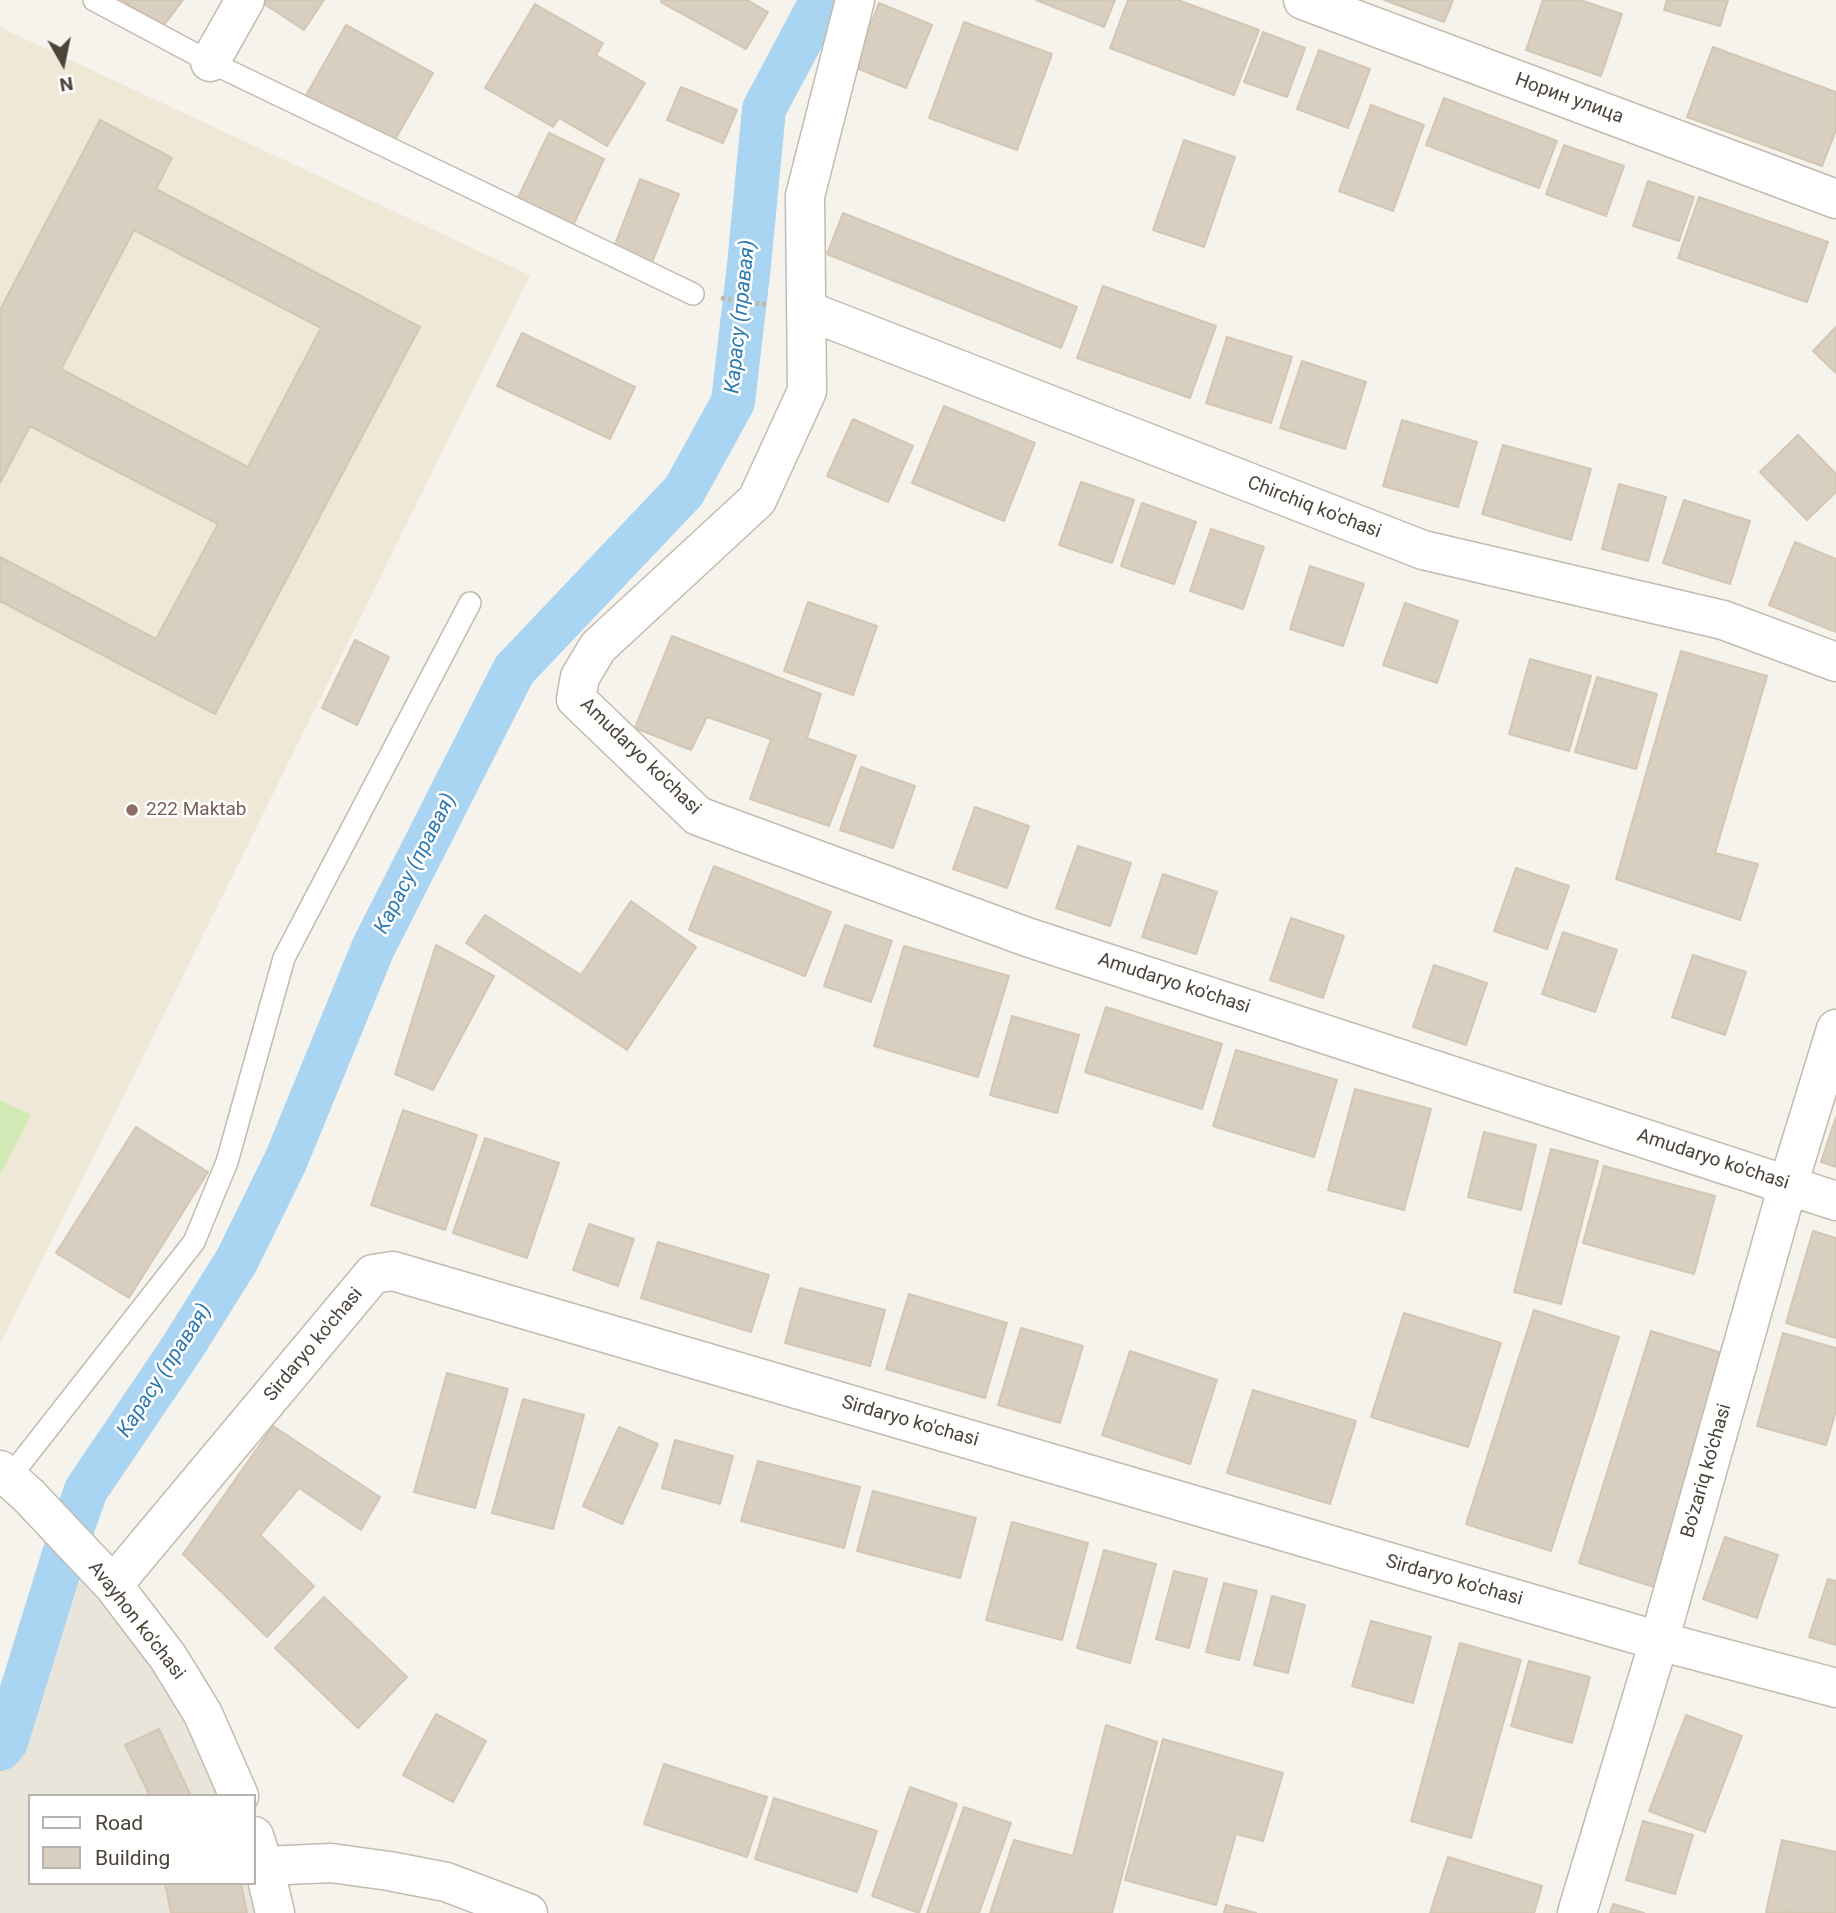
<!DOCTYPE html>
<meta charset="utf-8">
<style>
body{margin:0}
#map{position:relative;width:1836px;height:1913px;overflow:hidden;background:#f6f3ec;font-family:Roboto,sans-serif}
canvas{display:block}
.legend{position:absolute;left:28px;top:1794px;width:228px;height:91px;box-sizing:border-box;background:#fff;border:2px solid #b7b4b0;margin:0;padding:9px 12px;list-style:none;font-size:21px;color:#4b4439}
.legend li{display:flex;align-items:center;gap:14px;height:35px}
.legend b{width:35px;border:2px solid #b7b4b0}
.north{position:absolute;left:28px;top:28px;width:70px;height:70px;-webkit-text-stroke:5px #fff;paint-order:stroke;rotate:171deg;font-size:19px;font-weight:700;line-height:28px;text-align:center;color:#4b4439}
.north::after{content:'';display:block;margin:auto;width:24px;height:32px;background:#4b4439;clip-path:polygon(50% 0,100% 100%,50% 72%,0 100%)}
</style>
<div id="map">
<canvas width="1836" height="1913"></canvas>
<ul class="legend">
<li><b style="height:9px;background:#fff"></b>Road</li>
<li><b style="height:19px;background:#d8cfc1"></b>Building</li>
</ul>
<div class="north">N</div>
</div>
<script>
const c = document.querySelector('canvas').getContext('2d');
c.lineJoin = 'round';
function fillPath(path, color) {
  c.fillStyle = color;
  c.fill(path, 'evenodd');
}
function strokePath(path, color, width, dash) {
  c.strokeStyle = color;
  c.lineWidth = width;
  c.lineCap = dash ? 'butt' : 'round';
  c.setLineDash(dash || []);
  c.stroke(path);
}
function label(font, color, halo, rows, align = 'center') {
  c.font = font + ' Roboto,sans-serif';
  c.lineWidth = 5;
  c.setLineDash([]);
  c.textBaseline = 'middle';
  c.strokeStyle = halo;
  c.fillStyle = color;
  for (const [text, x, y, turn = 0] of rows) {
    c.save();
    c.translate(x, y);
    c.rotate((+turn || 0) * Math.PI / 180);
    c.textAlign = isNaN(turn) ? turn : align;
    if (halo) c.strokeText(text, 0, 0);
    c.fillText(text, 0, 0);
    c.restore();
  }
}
fillPath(new Path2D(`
 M 69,1538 L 239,1796 L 30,1796 L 30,1883 L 254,1883 L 275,1913 L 0,1913 L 0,1749 L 6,1742 Z`), '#eae5da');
fillPath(new Path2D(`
 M 0,27 L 530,275 L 0,1345 Z`), '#efe8d6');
fillPath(new Path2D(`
 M 0,1100 L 31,1115 L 0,1175 Z`), '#d2eab5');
strokePath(new Path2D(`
 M 0,1749 L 6,1742 L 69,1538 L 86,1490 L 182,1348 L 237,1260 L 286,1160 L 373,948 L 514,670 L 684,491 L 733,402 L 749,265 L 764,109 L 822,0`), '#a9d4f2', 44);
const building = new Path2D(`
 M 122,0 L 183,0 L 161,29 Z
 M 258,0 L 324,0 L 304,30 Z
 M 662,0 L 747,0 L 768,12 L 746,49 L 661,2 Z
 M 1036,0 L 1115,0 L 1104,27 Z
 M 1128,0 L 1178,0 L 1259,30 L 1234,95 L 1110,48 Z
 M 1384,0 L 1453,0 L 1444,22 Z
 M 1543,0 L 1580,0 L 1622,14 L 1601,76 L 1526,50 Z
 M 1667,0 L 1728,0 L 1720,26 L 1664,10 Z
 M 879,3 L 932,25 L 906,88 L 854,67 Z
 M 535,4 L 603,43 L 596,55 L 645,83 L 607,146 L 559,118 L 553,127 L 485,88 Z
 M 964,22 L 1052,54 L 1017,150 L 929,118 Z
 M 346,25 L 433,73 L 392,145 L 305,97 Z
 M 1263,32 L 1305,48 L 1287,97 L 1244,82 Z
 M 1713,47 L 1836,92 L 1836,130 L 1822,166 L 1687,117 Z
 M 1319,50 L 1370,69 L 1348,128 L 1297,109 Z
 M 681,87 L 737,110 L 723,143 L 667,120 Z
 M 1444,98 L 1557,141 L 1539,188 L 1426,145 Z
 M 1371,105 L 1424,125 L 1393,211 L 1339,191 Z
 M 100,120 L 172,158 L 156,189 L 420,327 L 215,714 L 0,601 L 0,557 L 156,639 L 218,524 L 30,426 L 0,483 L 0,310 ZM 134,230 L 321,328 L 248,467 L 61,369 Z
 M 549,133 L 604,159 L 570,232 L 514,206 Z
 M 1184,140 L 1235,157 L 1204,247 L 1153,230 Z
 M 1564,145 L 1624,166 L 1606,216 L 1546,194 Z
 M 640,179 L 679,194 L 651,265 L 613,250 Z
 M 1648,181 L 1694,197 L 1679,241 L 1633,226 Z
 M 1699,197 L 1828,242 L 1807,302 L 1678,258 Z
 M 843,213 L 1077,307 L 1061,348 L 827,254 Z
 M 1103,286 L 1216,326 L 1190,398 L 1077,358 Z
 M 1836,327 L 1836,373 L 1813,351 Z
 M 522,333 L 635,387 L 610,439 L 497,386 Z
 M 1227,337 L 1292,357 L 1271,423 L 1206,403 Z
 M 1302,361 L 1366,382 L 1345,449 L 1280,428 Z
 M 944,406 L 1035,443 L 1004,521 L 912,483 Z
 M 853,419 L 913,446 L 888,502 L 827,476 Z
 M 1402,420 L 1477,442 L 1458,507 L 1383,486 Z
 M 1798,435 L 1836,474 L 1836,492 L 1807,520 L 1760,472 Z
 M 1503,445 L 1591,469 L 1571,540 L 1482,514 Z
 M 1081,482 L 1134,500 L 1112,563 L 1059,545 Z
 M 1619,484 L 1666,497 L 1648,561 L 1602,549 Z
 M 1684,500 L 1750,521 L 1730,584 L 1663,563 Z
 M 1142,503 L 1196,522 L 1174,584 L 1121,566 Z
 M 1211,529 L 1264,547 L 1243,609 L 1190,591 Z
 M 1795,542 L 1836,559 L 1836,632 L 1769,605 Z
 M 1310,566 L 1364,584 L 1343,646 L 1290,629 Z
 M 808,602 L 877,626 L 853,695 L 784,671 Z
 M 1405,603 L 1458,621 L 1437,683 L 1383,665 Z
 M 672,636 L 821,694 L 807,738 L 856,756 L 829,826 L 750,799 L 771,739 L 707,717 L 691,750 L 635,728 Z
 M 355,640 L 389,657 L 357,725 L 322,708 Z
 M 1681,651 L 1767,676 L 1715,853 L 1758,864 L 1740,920 L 1616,879 Z
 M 1530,659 L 1591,676 L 1569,751 L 1509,734 Z
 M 1597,677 L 1657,694 L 1636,769 L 1575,752 Z
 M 861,767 L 915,786 L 893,848 L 840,830 Z
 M 975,807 L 1029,826 L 1007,888 L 953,869 Z
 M 1078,846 L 1131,863 L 1110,926 L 1056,908 Z
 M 714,866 L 831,912 L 805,976 L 689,930 Z
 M 1516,868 L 1569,886 L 1547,949 L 1494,931 Z
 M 1163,874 L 1217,892 L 1196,954 L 1142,937 Z
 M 631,901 L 696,947 L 627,1050 L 466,943 L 485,915 L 581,975 Z
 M 1291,918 L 1344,936 L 1323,998 L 1270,980 Z
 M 845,925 L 892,941 L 871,1002 L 824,986 Z
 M 1563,932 L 1617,950 L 1595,1012 L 1542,994 Z
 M 436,945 L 494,976 L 433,1090 L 395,1074 Z
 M 904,946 L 1009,976 L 978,1077 L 874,1046 Z
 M 1693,955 L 1746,972 L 1725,1035 L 1672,1017 Z
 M 1434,965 L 1487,983 L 1466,1045 L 1413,1027 Z
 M 1106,1007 L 1222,1044 L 1202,1109 L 1085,1072 Z
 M 1012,1016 L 1079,1035 L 1057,1113 L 990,1095 Z
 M 1236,1050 L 1337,1080 L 1314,1157 L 1213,1126 Z
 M 1355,1089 L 1431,1109 L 1404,1210 L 1328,1190 Z
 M 403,1110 L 477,1135 L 445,1230 L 371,1205 Z
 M 1836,1117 L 1836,1167 L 1821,1162 Z
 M 136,1127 L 208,1172 L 129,1298 L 56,1253 Z
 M 1484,1132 L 1536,1145 L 1521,1210 L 1468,1197 Z
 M 485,1138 L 559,1163 L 527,1258 L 453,1233 Z
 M 1551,1149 L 1598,1161 L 1561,1304 L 1514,1292 Z
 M 1604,1166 L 1715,1196 L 1694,1274 L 1583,1243 Z
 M 589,1224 L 634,1239 L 618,1286 L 573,1270 Z
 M 1813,1231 L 1836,1238 L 1836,1338 L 1786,1323 Z
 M 658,1242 L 769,1275 L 751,1332 L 641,1298 Z
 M 800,1288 L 885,1310 L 870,1366 L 785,1343 Z
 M 909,1294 L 1007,1323 L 985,1398 L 886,1369 Z
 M 1534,1310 L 1619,1337 L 1551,1551 L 1466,1524 Z
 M 1404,1313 L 1501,1343 L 1468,1447 L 1371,1417 Z
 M 1021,1328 L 1083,1346 L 1060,1423 L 998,1405 Z
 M 1651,1331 L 1729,1355 L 1657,1588 L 1579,1563 Z
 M 1783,1333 L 1836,1348 L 1836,1410 L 1826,1445 L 1757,1426 Z
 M 1130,1351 L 1217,1380 L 1190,1464 L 1102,1435 Z
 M 447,1373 L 508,1389 L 475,1508 L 414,1492 Z
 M 1253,1390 L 1356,1421 L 1330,1504 L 1227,1473 Z
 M 523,1399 L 584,1415 L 553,1529 L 492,1513 Z
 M 273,1426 L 380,1497 L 361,1530 L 299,1488 L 260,1535 L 314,1586 L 267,1637 L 183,1554 Z
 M 619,1427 L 658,1444 L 622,1524 L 583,1506 Z
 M 675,1440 L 733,1456 L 720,1504 L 662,1488 Z
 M 758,1461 L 860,1487 L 844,1548 L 741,1521 Z
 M 873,1491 L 976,1518 L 960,1578 L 857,1551 Z
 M 1012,1522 L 1088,1543 L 1062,1640 L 986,1620 Z
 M 1725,1537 L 1778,1555 L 1757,1618 L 1703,1599 Z
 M 1104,1550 L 1156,1564 L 1130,1663 L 1077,1648 Z
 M 1174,1571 L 1207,1579 L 1189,1648 L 1156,1639 Z
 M 1828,1579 L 1836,1581 L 1836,1645 L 1809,1637 Z
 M 1224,1583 L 1257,1591 L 1239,1660 L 1206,1652 Z
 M 1272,1596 L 1305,1605 L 1288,1673 L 1254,1665 Z
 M 324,1597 L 407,1677 L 358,1728 L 275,1648 Z
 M 1371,1621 L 1431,1637 L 1413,1703 L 1352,1686 Z
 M 1460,1643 L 1521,1660 L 1471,1838 L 1411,1821 Z
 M 1529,1661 L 1590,1677 L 1572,1743 L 1511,1726 Z
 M 436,1714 L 486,1741 L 453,1802 L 403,1775 Z
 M 1686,1715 L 1742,1736 L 1705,1832 L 1649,1811 Z
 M 1106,1725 L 1157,1742 L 1112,1913 L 990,1913 L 1014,1840 L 1073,1856 Z
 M 159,1729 L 191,1796 L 150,1796 L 125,1745 Z
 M 1163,1739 L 1283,1773 L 1263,1841 L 1236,1834 L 1216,1905 L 1125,1880 Z
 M 664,1764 L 767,1797 L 747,1857 L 644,1824 Z
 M 910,1787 L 957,1804 L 919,1913 L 872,1896 Z
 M 774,1798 L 877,1831 L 857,1892 L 755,1859 Z
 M 964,1807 L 1011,1823 L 979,1913 L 927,1913 Z
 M 1643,1821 L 1693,1835 L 1675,1894 L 1626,1880 Z
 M 1782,1840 L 1836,1852 L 1836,1913 L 1766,1912 Z
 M 1448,1857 L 1542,1886 L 1534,1913 L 1430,1913 Z
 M 165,1883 L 241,1883 L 247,1913 L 171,1913 Z
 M 1613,1904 L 1644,1913 L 1610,1913 Z
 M 1226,1905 L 1256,1913 L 1224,1913 Z`);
fillPath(building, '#d8cfc1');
strokePath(building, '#d3c7b4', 2);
const lane = new Path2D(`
 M 94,0 L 210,62 L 693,294
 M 9,1478 L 194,1242 L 227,1162 L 284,958 L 470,603`);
const street = new Path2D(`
 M 855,0 L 805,196 L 807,391 L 757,500 L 598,647 L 580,677 L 576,699 L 698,816 L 1027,937 L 1836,1201
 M 1303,0 L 1836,199
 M 210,62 L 245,0
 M 806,310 L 1423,550 L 1723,620 L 1836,662
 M 0,1470 L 29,1496 L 113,1585 L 168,1657 L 203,1714 L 239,1796
 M 113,1585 L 373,1274 L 393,1271 L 1659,1641 L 1836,1688
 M 254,1836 L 264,1866 L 275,1913
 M 264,1866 L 331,1863 L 389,1871 L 446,1882 L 528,1913
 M 1577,1913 L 1659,1641 L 1788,1185 L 1836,1029`);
strokePath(lane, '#c2bbae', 24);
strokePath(street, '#c2bbae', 41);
strokePath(new Path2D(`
 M 721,298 L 768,305`), '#c4b79f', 4.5, [3.5, 3.5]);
strokePath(lane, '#fff', 21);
strokePath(street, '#fff', 38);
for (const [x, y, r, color] of [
 [132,810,7,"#8d6e63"]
]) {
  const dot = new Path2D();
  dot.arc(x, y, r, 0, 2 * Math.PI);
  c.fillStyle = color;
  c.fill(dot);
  strokePath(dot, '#fff', 2.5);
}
label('19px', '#4b4439', '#fff', [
 ["Норин улица",1569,99,20],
 ["Chirchiq ko'chasi",1314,508,21],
 ["Amudaryo ko'chasi",640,757,44],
 ["Amudaryo ko'chasi",1174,984,18],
 ["Amudaryo ko'chasi",1713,1160,18],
 ["Sirdaryo ko'chasi",314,1345,-50],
 ["Sirdaryo ko'chasi",910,1422,16],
 ["Bo'zariq ko'chasi",1707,1471,-74],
 ["Sirdaryo ko'chasi",1454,1581,16],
 ["Avayhon ko'chasi",136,1621,52]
]);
label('19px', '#785e54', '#fff', [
 ["222 Maktab",146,810]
], 'left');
label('italic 21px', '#2e7ab2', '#fff', [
 ["Карасу (правая)",741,317,-84],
 ["Карасу (правая)",416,864,-63],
 ["Карасу (правая)",165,1371,-57]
]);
</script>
